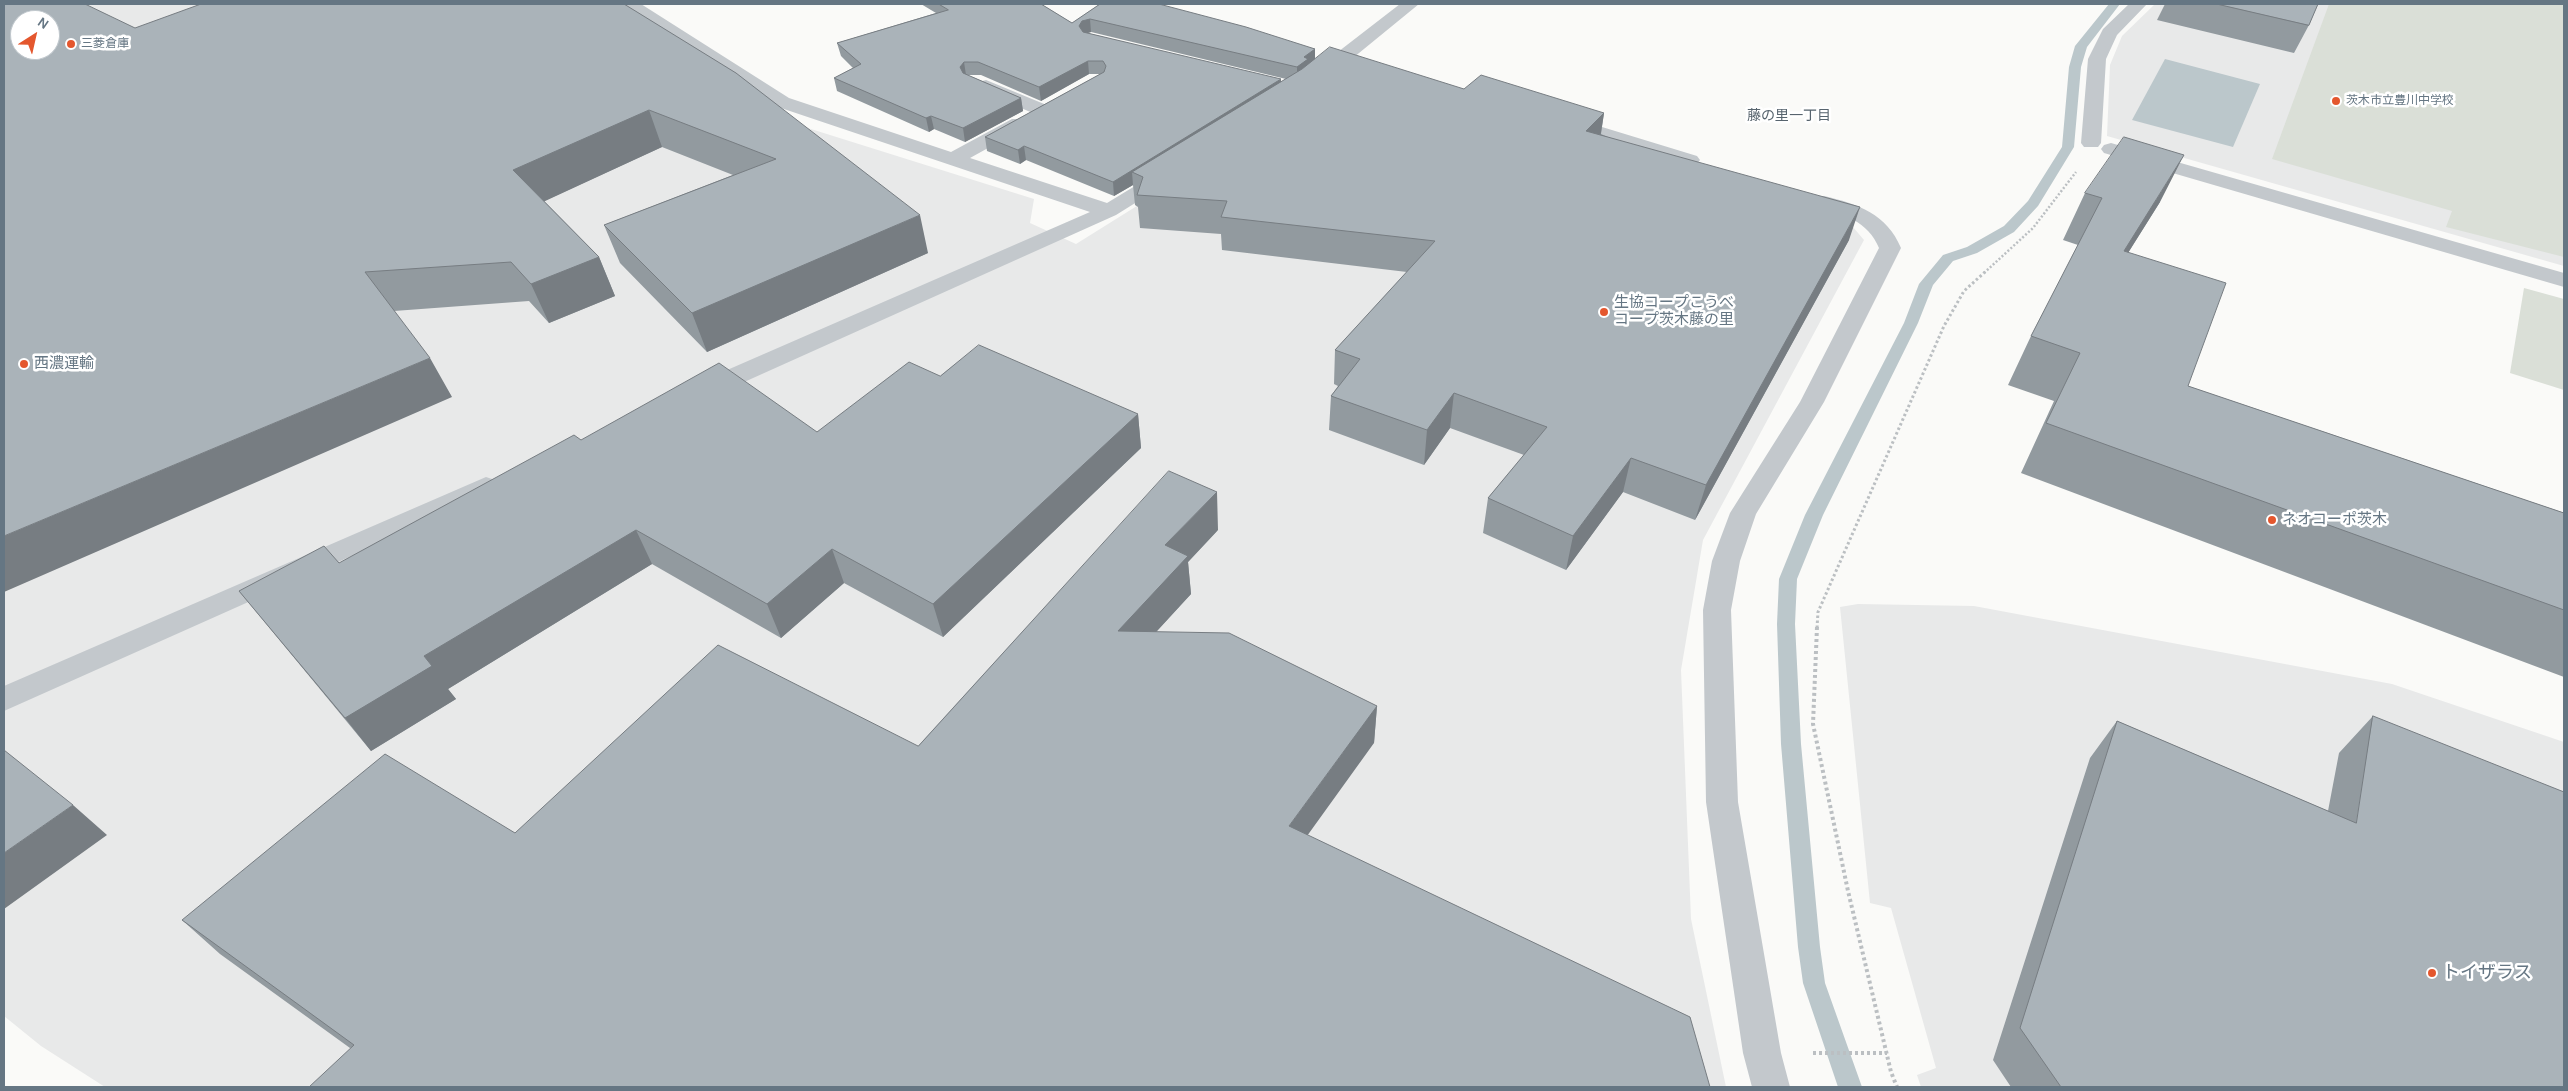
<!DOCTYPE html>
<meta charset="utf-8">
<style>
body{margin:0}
#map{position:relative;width:2568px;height:1091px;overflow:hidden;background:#fafaf8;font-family:Karla,sans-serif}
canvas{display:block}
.frame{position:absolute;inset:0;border:5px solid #657683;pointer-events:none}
.north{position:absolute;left:10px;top:10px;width:50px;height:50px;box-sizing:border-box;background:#fff;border:1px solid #c1c8cd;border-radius:50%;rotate:35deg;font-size:14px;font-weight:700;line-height:20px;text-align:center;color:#657683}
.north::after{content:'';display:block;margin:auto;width:18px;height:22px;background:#e4572e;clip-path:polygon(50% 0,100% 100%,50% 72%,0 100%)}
</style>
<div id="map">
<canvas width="2568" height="1091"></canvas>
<div class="frame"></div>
<div class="north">N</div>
</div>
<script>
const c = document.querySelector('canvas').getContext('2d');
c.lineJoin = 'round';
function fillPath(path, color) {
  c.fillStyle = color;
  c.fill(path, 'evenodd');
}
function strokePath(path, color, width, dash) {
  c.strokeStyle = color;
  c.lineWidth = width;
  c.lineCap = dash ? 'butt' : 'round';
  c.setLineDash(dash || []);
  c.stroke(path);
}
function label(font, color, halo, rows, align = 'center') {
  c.font = font + ' Karla,"Noto Sans JP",sans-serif';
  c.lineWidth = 5;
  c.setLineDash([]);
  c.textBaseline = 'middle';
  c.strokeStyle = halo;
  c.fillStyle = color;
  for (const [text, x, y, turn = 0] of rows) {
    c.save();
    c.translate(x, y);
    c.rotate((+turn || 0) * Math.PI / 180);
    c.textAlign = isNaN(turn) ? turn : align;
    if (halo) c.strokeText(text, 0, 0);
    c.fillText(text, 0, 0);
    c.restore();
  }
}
fillPath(new Path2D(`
 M 4,4 L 581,4 L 744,108 L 1034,199 L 1030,223 L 1076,244 L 1337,81 L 1847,220 L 1864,240 L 1703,540 L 1681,670 L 1691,919 L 1726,1087 L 105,1087 L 41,1046 L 4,1016 ZM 20,20 L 50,20 L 50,50 L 20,50 Z
 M 2155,4 L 2564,4 L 2564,266 L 2107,136 L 2110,65 L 2122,36 Z
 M 1858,604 L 1974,606 L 2392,684 L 2564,742 L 2564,1087 L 1921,1087 L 1917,1075 L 1936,1068 L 1891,908 L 1870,903 L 1840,607 Z`), '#e8e9e9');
fillPath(new Path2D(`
 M 2329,4 L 2564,4 L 2564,257 L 2446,227 L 2452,211 L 2272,159 Z
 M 2524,288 L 2564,299 L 2564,390 L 2510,373 Z`), '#dadfd7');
fillPath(new Path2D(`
 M 2165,59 L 2260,84 L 2233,147 L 2132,120 Z`), '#bbc7cb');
fillPath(new Path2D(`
 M 2109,4 L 2120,4 L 2087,47 L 2081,67 L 2074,147 L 2038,206 L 2014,232 L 1977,253 L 1953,261 L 1933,285 L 1918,323 L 1823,515 L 1797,579 L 1795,624 L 1801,744 L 1820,947 L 1825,983 L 1862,1087 L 1838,1087 L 1803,983 L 1798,947 L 1781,744 L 1777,624 L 1779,579 L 1805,515 L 1904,323 L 1919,284 L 1943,255 L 1967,247 L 2004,226 L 2028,201 L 2062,147 L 2069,67 L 2075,46 Z`), '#bbc7cb');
strokePath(new Path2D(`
 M 1984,273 L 2033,228 L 2076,172`), '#bbbfc2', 2.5, [2, 2]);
strokePath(new Path2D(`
 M 1817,628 L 1818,612 L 1944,326 L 1964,291 L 1985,272`), '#bbbfc2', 3, [2.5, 2.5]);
strokePath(new Path2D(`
 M 1817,627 L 1813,724 L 1848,891 L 1891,1072 L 1897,1087
 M 1813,1053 L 1887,1053`), '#bbbfc2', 4, [3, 3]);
fillPath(new Path2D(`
 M 621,4 L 641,4 L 789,98 L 951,152 L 1012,119 L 1026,119 L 1029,123 L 1026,127 L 970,158 L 1107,203 L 1158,172 L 1172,172 L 1175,176 L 1172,180 L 1116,215 L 713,396 L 704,398 L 695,396 L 692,390 L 695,384 L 1090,212 L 775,106 Z
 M 1400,4 L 1419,4 L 1326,80 L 1312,80 L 1310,76 L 1312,72 Z
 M 2129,4 L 2147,4 L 2117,35 L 2106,59 L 2101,143 L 2098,147 L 2084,147 L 2081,143 L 2088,59 L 2103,29 Z
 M 986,80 L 1049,106 L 1052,110 L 1049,114 L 1035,114 L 979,90 L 977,86 L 979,82 Z
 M 1566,116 L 1697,156 L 1700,160 L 1697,164 L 1690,166 L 1559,126 L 1556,122 L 1559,118 Z
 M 2111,143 L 2564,273 L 2564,287 L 2104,153 L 2101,149 L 2104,145 Z
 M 1824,196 C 1858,204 1887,214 1901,248 L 1824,402 L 1756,514 L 1740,561 L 1731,610 L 1738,802 L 1781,1053 L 1790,1087 L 1752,1087 L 1743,1053 L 1706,802 L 1703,610 L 1712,561 L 1730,513 L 1800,402 L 1879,248 C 1868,221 1843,214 1817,206 L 1814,202 L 1817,198 Z
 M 486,477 L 495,480 L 499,486 L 495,492 L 4,711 L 4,686 Z`), '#c3c8cc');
fillPath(new Path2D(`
 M 624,4 L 928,253 L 707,352 L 620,263 L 604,225 L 733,175 L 662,147 L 544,201 L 599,257 L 615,296 L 549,323 L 529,301 L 394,311 L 452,397 L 135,28 Z
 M 921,4 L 1041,4 L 1072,23 L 1100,4 L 1315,49 L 1315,59 L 1464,89 L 1604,113 L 1601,134 L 1849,240 L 1695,520 L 1623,492 L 1566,570 L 1483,533 L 1488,498 L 1524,455 L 1450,428 L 1424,465 L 1329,430 L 1331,396 L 1338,386 L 1334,384 L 1335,350 L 1407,272 L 1222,250 L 1221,234 L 1140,228 L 1138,207 L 1135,205 L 1133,185 L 1114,196 L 1026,160 L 1020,164 L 987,151 L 985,137 L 1100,74 L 1089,74 L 1041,101 L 981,75 L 968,75 L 1021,98 L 1023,111 L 965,142 L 934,129 L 929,132 L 837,91 L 834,78 L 853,68 L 841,56 L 837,43 L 936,13 ZM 1091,32 L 1286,79 L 1281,82 L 1088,33 Z
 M 2165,4 L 2318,4 L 2309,25 L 2294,53 L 2157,20 Z
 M 2085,193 L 2160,202 L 2128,253 L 2188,386 L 2564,513 L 2564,677 L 2021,473 L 2054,401 L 2008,385 L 2031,336 L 2078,245 L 2063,240 Z
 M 940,376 L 1138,414 L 1141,448 L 943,637 L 844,583 L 781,638 L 652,564 L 448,689 L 456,699 L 371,751 L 239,591 L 817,432 Z
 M 1218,530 L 1188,562 L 1191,594 L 1156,632 L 1377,706 L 1374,743 L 350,1048 L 220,954 L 182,920 L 515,833 L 918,746 Z
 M 2373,716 L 2564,1087 L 2011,1087 L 1993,1060 L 2090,758 L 2117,721 L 2328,811 L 2339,753 Z`), '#929a9f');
fillPath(new Path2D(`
 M 1090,19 L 1091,32 L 1084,34 L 1079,26 L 1082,21 Z
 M 1315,49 L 1315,63 L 1297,81 L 1297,67 L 1304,57 Z
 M 1088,61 L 1089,74 L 1041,101 L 1039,87 Z
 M 964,62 L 966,75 L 962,80 L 960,67 Z
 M 1281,79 L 1281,93 L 1143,177 L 1132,172 L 1133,185 L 1114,196 L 1113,182 Z
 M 1021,98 L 1023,111 L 965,142 L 963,128 Z
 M 649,110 L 662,147 L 530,208 L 513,170 Z
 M 1604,113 L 1599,145 L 1586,131 Z
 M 931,116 L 934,129 L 929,132 L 926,118 Z
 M 1024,146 L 1026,160 L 1020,164 L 1018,150 Z
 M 2184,155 L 2160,202 L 2099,299 L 2124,251 Z
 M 1860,207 L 1849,240 L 1695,520 L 1706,485 Z
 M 920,215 L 928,253 L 707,352 L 692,313 Z
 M 599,257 L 615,296 L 549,323 L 531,284 Z
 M 430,358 L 452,397 L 4,592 L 4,536 Z
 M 1454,393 L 1450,428 L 1424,465 L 1427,430 Z
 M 1138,414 L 1141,448 L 943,637 L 933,604 Z
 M 1631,458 L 1623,492 L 1566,570 L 1573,536 Z
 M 1217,492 L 1218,530 L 1188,562 L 1191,594 L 1123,668 L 1118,631 L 1165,545 Z
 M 636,530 L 652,564 L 448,689 L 456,699 L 371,751 L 345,718 L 424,656 Z
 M 832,549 L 844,583 L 781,638 L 767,604 Z
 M 1377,706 L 1374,743 L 1289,861 L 1289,826 Z
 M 73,805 L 107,835 L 4,909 L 4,853 Z`), '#777d82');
const building = new Path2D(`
 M 4,4 L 85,4 L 135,28 L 201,4 L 624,4 L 736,73 L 920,215 L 692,313 L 604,225 L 776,159 L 649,110 L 513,170 L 599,257 L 531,284 L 511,262 L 365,272 L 430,358 L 4,536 ZM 20,20 L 50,20 L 50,50 L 20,50 Z
 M 939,4 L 1041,4 L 1072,23 L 1100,4 L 1159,4 L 1246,27 L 1315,49 L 1304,57 L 1308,59 L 1297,67 L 1090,19 L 1082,21 L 1079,26 L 1083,32 L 1281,79 L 1113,182 L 1024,146 L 1018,150 L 985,137 L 1104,72 L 1106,66 L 1103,61 L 1088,61 L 1039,87 L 978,62 L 964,62 L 960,67 L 963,73 L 1021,98 L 963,128 L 931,116 L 926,118 L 834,78 L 861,64 L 837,43 L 948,10 Z
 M 2217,4 L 2318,4 L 2309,25 Z
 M 1330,47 L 1464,89 L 1481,75 L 1604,113 L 1586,131 L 1860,207 L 1706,485 L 1631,458 L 1573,536 L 1488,498 L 1547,427 L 1454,393 L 1427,430 L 1331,396 L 1360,359 L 1335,350 L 1435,241 L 1221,217 L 1227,201 L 1137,195 L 1143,177 L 1132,172 L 1302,69 Z
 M 2124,137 L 2184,155 L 2124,251 L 2226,283 L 2188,386 L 2564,513 L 2564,610 L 2046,423 L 2080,353 L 2031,336 L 2102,198 L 2085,193 Z
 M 979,345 L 1138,414 L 933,604 L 832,549 L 767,604 L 636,530 L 424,656 L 432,666 L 345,718 L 239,591 L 324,546 L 339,563 L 574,435 L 581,440 L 719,363 L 817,432 L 909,362 L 940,376 Z
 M 1169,471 L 1217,492 L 1165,545 L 1188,556 L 1118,631 L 1229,633 L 1377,706 L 1289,826 L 1690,1017 L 1710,1087 L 309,1087 L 354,1045 L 182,920 L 385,754 L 515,833 L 718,645 L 918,746 Z
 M 2373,716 L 2564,792 L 2564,1087 L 2061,1087 L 2020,1028 L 2117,721 L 2356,823 Z
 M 4,750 L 73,805 L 4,853 Z`);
fillPath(building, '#aab3b9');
strokePath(building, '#777d82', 1);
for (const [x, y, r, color] of [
 [71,44,5,"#e4572e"],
 [2336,101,5,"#e4572e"],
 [1604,312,5,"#e4572e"],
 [24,364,5,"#e4572e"],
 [2272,520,5,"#e4572e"],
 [2432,973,5,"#e4572e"]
]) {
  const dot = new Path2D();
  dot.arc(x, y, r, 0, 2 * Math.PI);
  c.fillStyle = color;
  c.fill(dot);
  strokePath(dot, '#fff', 2);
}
label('12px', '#657683', '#fff', [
 ["三菱倉庫",81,44],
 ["茨木市立豊川中学校",2346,101]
], 'left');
label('14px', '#57646e', '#fff', [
 ["藤の里一丁目",1789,116]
]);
label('15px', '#657683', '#fff', [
 ["生協コープこうべ",1614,303],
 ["コープ茨木藤の里",1614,320],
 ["西濃運輸",34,364],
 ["ネオコーポ茨木",2282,520]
], 'left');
label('18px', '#657683', '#fff', [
 ["トイザラス",2442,973]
], 'left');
</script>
